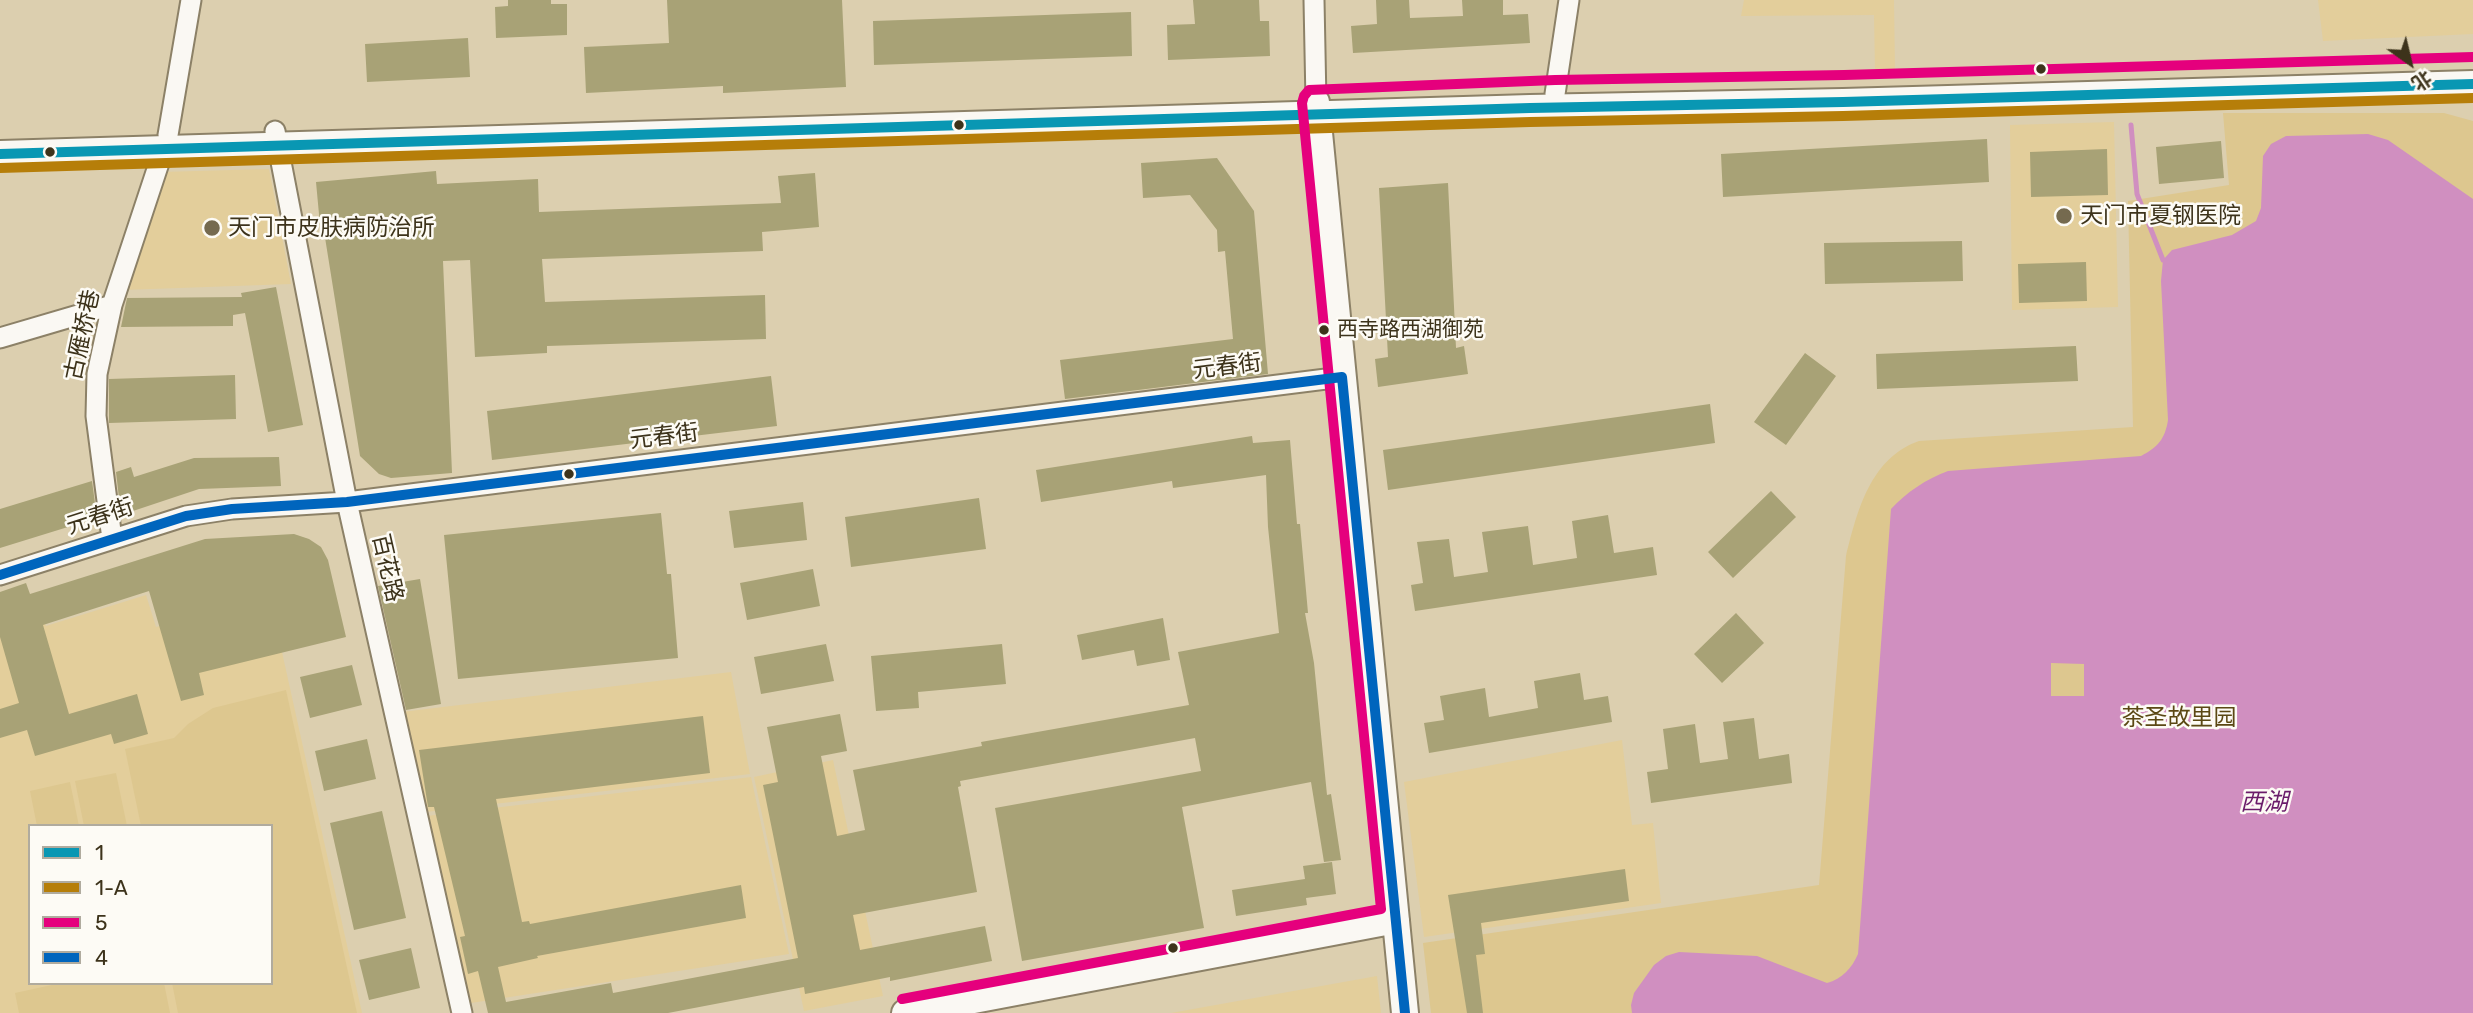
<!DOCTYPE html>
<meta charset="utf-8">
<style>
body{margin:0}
#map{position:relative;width:2473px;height:1013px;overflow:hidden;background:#dccfaf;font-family:Rubik,"Noto Sans SC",sans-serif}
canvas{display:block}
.legend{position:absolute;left:28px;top:824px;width:245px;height:161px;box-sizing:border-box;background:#fdfbf5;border:2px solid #b0ab9e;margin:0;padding:9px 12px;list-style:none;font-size:21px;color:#3d331b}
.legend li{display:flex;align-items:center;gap:14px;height:35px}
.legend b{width:35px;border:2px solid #b0ab9e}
.north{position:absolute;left:2375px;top:28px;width:70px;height:70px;-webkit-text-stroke:5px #fdfbf5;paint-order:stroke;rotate:146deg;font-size:19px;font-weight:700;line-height:28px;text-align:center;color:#3d331b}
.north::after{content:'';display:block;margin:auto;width:24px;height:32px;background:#3d331b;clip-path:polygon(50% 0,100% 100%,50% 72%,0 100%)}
</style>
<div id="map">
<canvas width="2473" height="1013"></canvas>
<ul class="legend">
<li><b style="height:9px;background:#0997b3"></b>1</li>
<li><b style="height:9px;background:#b67e09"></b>1-A</li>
<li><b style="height:9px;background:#e5007d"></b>5</li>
<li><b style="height:9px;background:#0065bd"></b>4</li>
</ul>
<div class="north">北</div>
</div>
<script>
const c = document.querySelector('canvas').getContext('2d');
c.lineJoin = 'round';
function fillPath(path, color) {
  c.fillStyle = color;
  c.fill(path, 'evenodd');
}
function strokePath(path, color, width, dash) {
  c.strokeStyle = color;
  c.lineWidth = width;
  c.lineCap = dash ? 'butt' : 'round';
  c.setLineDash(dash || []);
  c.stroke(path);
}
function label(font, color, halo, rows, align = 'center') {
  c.font = font + ' Rubik,"Noto Sans SC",sans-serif';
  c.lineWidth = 5;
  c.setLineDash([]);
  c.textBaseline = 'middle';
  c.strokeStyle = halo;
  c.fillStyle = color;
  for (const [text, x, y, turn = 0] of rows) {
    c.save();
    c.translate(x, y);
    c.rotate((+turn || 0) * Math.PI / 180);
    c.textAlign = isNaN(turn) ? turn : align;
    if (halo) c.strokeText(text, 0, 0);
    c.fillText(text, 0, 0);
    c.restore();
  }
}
fillPath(new Path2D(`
 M 1744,0 L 1894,0 L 1895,71 L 1875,71 L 1874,15 L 1741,16 Z
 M 2318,0 L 2473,0 L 2473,34 L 2323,41 Z
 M 2114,122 L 2118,307 L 2012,310 L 2010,125 Z
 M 269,169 L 291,284 L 123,290 L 161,172 Z
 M 146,595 L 156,627 L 270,598 L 362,1013 L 0,1013 L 0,628 L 41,615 L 46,626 ZM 30,826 L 271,826 L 271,983 L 30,983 Z
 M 731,672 L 750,774 L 426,812 L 402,712 Z
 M 1622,740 L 1632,825 L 1653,823 L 1661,903 L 1424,937 L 1404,782 Z
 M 833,760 L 883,996 L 804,1011 L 754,777 Z
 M 751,777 L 789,954 L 471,1003 L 427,816 Z
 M 1377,976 L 1381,1013 L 1171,1013 Z`), '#e3ce9b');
fillPath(new Path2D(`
 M 2223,113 L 2444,113 L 2473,121 L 2473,1013 L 1431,1013 L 1423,943 L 1819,885 L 1846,556 C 1857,512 1870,458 1919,441 L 2133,427 L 2128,201 L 2229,185 Z
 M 286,690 L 357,1013 L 178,1013 L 172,983 L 271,983 L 271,826 L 141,826 L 125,749 L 174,738 L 188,724 L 213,708 Z
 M 116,773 L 127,826 L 84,826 L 75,781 Z
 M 70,782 L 79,826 L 37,826 L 30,791 Z
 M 61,983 L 164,983 L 170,1013 L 19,1013 L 15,993 Z`), '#ddc78f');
fillPath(new Path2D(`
 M 2368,134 L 2388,140 L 2473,199 L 2473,1013 L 1632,1013 L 1631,1005 L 1634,993 L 1654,965 L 1666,956 L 1679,952 L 1757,956 L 1827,983 C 1842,979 1852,968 1858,954 L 1891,509 C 1907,492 1926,479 1948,471 L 2141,456 C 2158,447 2165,439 2168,420 L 2161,281 L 2163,260 L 2172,250 L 2232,235 L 2256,221 L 2261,208 L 2263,156 L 2271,144 L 2286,136 ZM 2051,663 L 2084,664 L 2084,696 L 2051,696 Z`), '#d08fc0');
strokePath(new Path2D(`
 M 2131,125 L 2137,194 L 2163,260`), '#d08fc0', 5);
fillPath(new Path2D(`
 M 508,0 L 551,0 L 551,4 L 567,4 L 567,35 L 496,38 L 495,7 L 508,6 Z
 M 667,0 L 842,0 L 846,87 L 723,93 L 723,86 L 586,93 L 584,47 L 669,43 Z
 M 1193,0 L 1259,0 L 1260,21 L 1269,21 L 1270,56 L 1168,60 L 1167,25 L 1195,24 Z
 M 1376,0 L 1409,0 L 1410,18 L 1463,16 L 1462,0 L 1503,0 L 1503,15 L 1528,14 L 1530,43 L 1353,53 L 1351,26 L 1377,24 Z
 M 1131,12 L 1132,56 L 874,65 L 873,21 Z
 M 468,38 L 470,77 L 367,82 L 365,44 Z
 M 1987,139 L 1989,182 L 1723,197 L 1721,154 Z
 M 2221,141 L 2224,178 L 2159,184 L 2156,147 Z
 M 2107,149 L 2108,195 L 2031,197 L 2030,152 Z
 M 1217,158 L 1254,211 L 1268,374 L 1065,399 L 1060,360 L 1233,339 L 1225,251 L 1218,252 L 1217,230 L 1190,195 L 1143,198 L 1141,163 Z
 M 436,171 L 437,184 L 538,179 L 539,212 L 781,203 L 778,176 L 815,173 L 819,227 L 762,232 L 763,251 L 542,259 L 545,302 L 765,295 L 766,339 L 547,346 L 547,353 L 475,357 L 470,260 L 443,261 L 452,473 L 391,478 L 379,474 L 360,456 L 323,225 L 320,225 L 316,182 Z
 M 1448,183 L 1456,348 L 1464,346 L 1468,374 L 1378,387 L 1375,359 L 1388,357 L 1379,188 Z
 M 1962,241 L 1963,281 L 1825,284 L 1824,243 Z
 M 2086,262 L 2087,301 L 2019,303 L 2018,264 Z
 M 276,287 L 303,425 L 268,432 L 245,313 L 233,315 L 233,326 L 121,327 L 127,298 L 242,297 L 241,293 Z
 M 2076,346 L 2078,381 L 1877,389 L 1876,354 Z
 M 1805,353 L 1836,376 L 1786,445 L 1754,422 Z
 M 235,375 L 236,419 L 109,423 L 109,379 Z
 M 771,376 L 777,426 L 492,460 L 487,411 Z
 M 1710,404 L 1715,443 L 1388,490 L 1383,450 Z
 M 1252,436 L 1253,443 L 1290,440 L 1297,524 L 1300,524 L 1308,613 L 1305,613 L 1314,663 L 1327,795 L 1331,794 L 1341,860 L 1324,862 L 1311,782 L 1182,807 L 1204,928 L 1022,961 L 995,808 L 1201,771 L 1195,738 L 960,781 L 961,786 L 958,787 L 977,892 L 853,915 L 860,950 L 985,926 L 992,961 L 890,981 L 890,977 L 805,994 L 804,987 L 668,1013 L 488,1013 L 478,971 L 468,974 L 460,937 L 465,936 L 434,807 L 428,807 L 419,750 L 703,716 L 710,773 L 496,799 L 522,922 L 529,921 L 530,924 L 741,885 L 746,918 L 537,956 L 538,958 L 498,967 L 506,1002 L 611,983 L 613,993 L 798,958 L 763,785 L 778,782 L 767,727 L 840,714 L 847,751 L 821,756 L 837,836 L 865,830 L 853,770 L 982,746 L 981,742 L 1189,705 L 1178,652 L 1279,633 L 1268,527 L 1266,475 L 1173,488 L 1172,481 L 1041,502 L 1036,470 Z
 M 279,457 L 281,486 L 199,489 L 121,515 L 116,472 L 131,467 L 134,477 L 194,458 Z
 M 92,481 L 97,518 L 0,548 L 0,509 Z
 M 1771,491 L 1796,517 L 1733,578 L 1708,552 Z
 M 979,498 L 986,549 L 851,567 L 845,517 Z
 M 803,502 L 807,540 L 734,548 L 729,511 Z
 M 661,513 L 667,574 L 671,574 L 678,658 L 458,679 L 444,535 Z
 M 1608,515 L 1614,553 L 1653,547 L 1657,575 L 1415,611 L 1411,585 L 1423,583 L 1417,542 L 1449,539 L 1454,577 L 1488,572 L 1482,532 L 1528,526 L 1533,565 L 1577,558 L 1572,521 Z
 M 294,534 L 309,539 L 321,547 L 328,560 L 346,637 L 199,673 L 204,695 L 181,701 L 149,591 L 43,625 L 69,714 L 137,694 L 148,734 L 114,744 L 111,734 L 35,756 L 27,730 L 0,738 L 0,709 L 19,703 L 0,637 L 0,592 L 26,583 L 30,594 L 205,539 Z
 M 813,569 L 820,606 L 747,620 L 740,583 Z
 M 420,579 L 441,704 L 406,710 L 378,586 Z
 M 1736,613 L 1764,643 L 1722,683 L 1694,654 Z
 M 1163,618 L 1170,660 L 1137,666 L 1134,650 L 1082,660 L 1077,635 Z
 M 826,644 L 834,681 L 761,694 L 754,657 Z
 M 1002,644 L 1006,684 L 918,692 L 919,708 L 876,711 L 871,656 Z
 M 352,665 L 362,705 L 310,718 L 300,677 Z
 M 1580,673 L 1584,700 L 1608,696 L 1612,722 L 1429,753 L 1424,723 L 1444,720 L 1440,696 L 1485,688 L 1489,717 L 1538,708 L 1534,681 Z
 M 1754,718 L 1759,759 L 1789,754 L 1792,783 L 1651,803 L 1647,772 L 1668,769 L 1663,729 L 1695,724 L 1700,763 L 1728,759 L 1723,722 Z
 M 367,739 L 376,779 L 324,791 L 315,751 Z
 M 382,811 L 406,918 L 354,930 L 330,823 Z
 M 1332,862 L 1336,894 L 1306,898 L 1307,905 L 1236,916 L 1232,890 L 1305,879 L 1303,866 Z
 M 1625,869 L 1629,901 L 1481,923 L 1485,954 L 1476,955 L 1483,1013 L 1467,1013 L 1448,895 Z
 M 411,948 L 420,988 L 369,1000 L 359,960 Z`), '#a8a276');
const street = new Path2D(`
 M 1314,0 L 1316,102
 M 1555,94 L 1569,0
 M 275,131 L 347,502 L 462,1013
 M 168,135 L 191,0
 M 0,338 L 112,305
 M 112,539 L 96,416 L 97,374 L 112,305 L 164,148
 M 0,575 L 186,516 L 232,509 L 347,502 L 1342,377`);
const secondary = new Path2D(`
 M 1316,102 L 1405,1013
 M 0,154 L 1530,108 L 1843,102 L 2473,84
 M 905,1013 L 1396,920`);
strokePath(street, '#8c8167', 23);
strokePath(secondary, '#8c8167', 30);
strokePath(street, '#faf8f3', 19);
strokePath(secondary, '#faf8f3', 26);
strokePath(new Path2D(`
 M 0,154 L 1530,108 L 1843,102 L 2473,84`), '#0997b3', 10);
strokePath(new Path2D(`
 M 0,168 L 1530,122 L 1843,116 L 2473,98`), '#b67e09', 10);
strokePath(new Path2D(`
 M 902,999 L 1381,909 L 1302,103 L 1304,96 L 1309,90 L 1555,80 L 1844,75 L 2473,57`), '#e5007d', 10);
strokePath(new Path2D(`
 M 0,575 L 186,516 L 232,509 L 347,502 L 1342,377 L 1405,1013`), '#0065bd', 10);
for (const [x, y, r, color] of [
 [2041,69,6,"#3d331b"],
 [959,125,6,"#3d331b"],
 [50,152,6,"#3d331b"],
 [2064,216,9,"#756a4f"],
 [212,228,9,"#756a4f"],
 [1324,330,6,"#3d331b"],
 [569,474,6,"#3d331b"],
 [1173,948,6,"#3d331b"]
]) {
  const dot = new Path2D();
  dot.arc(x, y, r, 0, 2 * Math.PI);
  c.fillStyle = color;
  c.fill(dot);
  strokePath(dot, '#fdfbf5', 2.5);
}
label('21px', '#3d331b', '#fdfbf5', [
 ["西寺路西湖御苑",1337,330]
], 'left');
label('23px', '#3d331b', '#fdfbf5', [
 ["天门市夏钢医院",2080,216],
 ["天门市皮肤病防治所",228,228]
], 'left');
label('23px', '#3d331b', '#fdfbf5', [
 ["古雁桥巷",83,335,-78],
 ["元春街",1227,367,-7],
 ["元春街",664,437,-7],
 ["元春街",100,517,-18],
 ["百花路",387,568,77]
]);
label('23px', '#5b4814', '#fdfbf5', [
 ["茶圣故里园",2179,718]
]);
label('italic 24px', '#6a1c6a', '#fdfbf5', [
 ["西湖",2264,803]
]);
</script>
